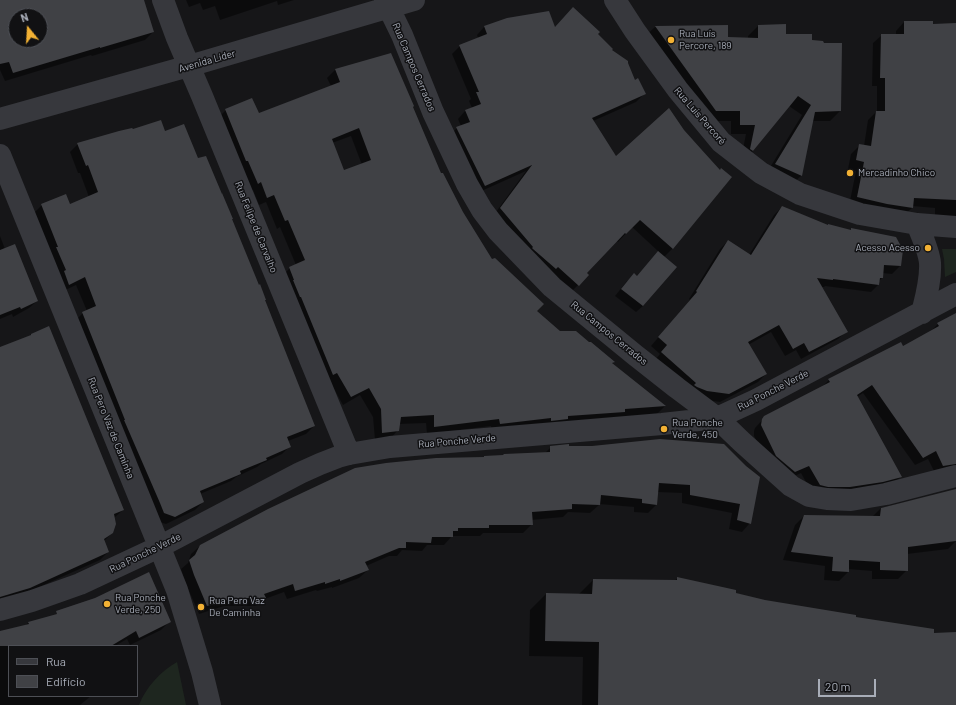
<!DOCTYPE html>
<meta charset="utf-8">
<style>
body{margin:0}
#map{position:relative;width:956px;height:705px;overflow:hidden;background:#161618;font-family:Barlow,sans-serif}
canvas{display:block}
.legend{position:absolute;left:8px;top:645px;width:130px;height:52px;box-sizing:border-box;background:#111113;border:1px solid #4d4f55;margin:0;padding:5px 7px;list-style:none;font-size:12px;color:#a8adb8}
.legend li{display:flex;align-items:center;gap:8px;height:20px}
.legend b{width:20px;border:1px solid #4d4f55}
.north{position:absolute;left:8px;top:8px;width:40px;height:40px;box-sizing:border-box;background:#111113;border:1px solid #4d4f55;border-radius:50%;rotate:342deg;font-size:11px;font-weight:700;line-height:16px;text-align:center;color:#a8adb8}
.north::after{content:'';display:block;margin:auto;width:14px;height:18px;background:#f2b134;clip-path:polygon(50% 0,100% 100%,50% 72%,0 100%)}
.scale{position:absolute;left:818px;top:679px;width:58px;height:18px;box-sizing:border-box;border:2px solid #a8adb8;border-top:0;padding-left:5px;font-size:12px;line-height:14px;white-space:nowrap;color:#a8adb8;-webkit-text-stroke:3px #111113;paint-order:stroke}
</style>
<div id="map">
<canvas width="956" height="705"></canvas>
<ul class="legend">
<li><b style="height:5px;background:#37383d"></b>Rua</li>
<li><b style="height:11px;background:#404145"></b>Edifício</li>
</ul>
<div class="north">N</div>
<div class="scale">20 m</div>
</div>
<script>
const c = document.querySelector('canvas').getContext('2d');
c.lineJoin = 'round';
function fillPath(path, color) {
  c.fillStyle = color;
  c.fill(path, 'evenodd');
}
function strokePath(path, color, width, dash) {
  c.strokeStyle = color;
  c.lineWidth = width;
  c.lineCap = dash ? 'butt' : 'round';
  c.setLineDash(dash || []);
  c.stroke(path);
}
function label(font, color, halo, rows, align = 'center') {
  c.font = font + ' Barlow,sans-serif';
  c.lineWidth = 3;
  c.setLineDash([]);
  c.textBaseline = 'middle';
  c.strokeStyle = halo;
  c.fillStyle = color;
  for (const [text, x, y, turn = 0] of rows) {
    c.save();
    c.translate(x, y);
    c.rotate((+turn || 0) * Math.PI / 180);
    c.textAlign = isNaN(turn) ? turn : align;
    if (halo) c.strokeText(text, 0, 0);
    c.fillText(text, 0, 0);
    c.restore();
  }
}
fillPath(new Path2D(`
 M 942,249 L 956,249 L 956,272 L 945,277 L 944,259 Z
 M 177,662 L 186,705 L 139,705 C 146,687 161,671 177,662 Z`), '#1e261f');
fillPath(new Path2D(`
 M 0,0 L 143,0 L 153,32 L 145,40 L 92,56 L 91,55 L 5,81 L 0,70 ZM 16,16 L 40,16 L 40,40 L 16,40 Z
 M 186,0 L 294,0 L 278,5 L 277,1 L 220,20 L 215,6 L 203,10 L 200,3 L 189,7 Z
 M 904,22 L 932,25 L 956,24 L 956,222 L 935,220 L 935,208 L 912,206 L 912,208 L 903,216 L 849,206 L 856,171 L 848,169 L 851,154 L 860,145 L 864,146 L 868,120 L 877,111 L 877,86 L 872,86 L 873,43 L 882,35 L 896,35 L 896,31 Z
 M 727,26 L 727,38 L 748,39 L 748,36 L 758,26 L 785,35 L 811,41 L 840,111 L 830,121 L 812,121 L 801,176 L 791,185 L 766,174 L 802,115 L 789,106 L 753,151 L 743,160 L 741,159 L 746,134 L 731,134 L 731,121 L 706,121 L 645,36 L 655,27 Z
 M 484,27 L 555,28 L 596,34 L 611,50 L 644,94 L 636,102 L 593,121 L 616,157 L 683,130 L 720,171 L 731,178 L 672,249 L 664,257 L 643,306 L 636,312 L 615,296 L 627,281 L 637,277 L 659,252 L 632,227 L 618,242 L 616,240 L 586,273 L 578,285 L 570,293 L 493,216 L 526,171 L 477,193 L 449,136 L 457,128 L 461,126 L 458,119 L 465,111 L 472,108 L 469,101 L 471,99 L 452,54 L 460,46 L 478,38 L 477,35 Z
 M 391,54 L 412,107 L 441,174 L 462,213 L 491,260 L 536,311 L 559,332 L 614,362 L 612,364 L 665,406 L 657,414 L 492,431 L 491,426 L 427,434 L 426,423 L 399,424 L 398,430 L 390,439 L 375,440 L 373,417 L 360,395 L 343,405 L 329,380 L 282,276 L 290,268 L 296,265 L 280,227 L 277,229 L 266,202 L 259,205 L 253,190 L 249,191 L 218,118 L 226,110 L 258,114 L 331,86 L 327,78 L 335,70 ZM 351,136 L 362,165 L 343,172 L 332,143 Z
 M 132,131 L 165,133 L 197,160 L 231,220 L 314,426 L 306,434 L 288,441 L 290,446 L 282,454 L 261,464 L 257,467 L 236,477 L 231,481 L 200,494 L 203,502 L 195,510 L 166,524 L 156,521 L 75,321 L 83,313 L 87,311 L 76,285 L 61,292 L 34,213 L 42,205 L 69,205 L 89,197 L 80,173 L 78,173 L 70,152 L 78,144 Z
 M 782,207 L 827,226 L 850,231 L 852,229 L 902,251 L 900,266 L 892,274 L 882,273 L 882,278 L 879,281 L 879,284 L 871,292 L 825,286 L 824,287 L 821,287 L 846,331 L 838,339 L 801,359 L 796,350 L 785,356 L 771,332 L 748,345 L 766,374 L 758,382 L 720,402 L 699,399 L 654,361 L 660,354 L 651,346 L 690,300 L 689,299 L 720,249 L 728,241 L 749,255 L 774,215 Z
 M 0,236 L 5,249 L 37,301 L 29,308 L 13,317 L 12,314 L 0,319 Z
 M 956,317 L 956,465 L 934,471 L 928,459 L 915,465 L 863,393 L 857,397 L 900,477 L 893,485 L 842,495 L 812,493 L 801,473 L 786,480 L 769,464 L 754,436 L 754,431 L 755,428 L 765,417 L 822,387 L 829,380 L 902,347 L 930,332 L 938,324 Z
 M 31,334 L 123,510 L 114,518 L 112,533 L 104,541 L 108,552 L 100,560 L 21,595 L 0,602 L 0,348 L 30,336 Z
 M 724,445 L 750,523 L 742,532 L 729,529 L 732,513 L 682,503 L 682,493 L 657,492 L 656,505 L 648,513 L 634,512 L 634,507 L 599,504 L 599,505 L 590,513 L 568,512 L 563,517 L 531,520 L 532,524 L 523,533 L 483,533 L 480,536 L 452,536 L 444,545 L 427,545 L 422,551 L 402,550 L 397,556 L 389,556 L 366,566 L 368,570 L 359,578 L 332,588 L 332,587 L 317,591 L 316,590 L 287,599 L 284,592 L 262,600 L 256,606 L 224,606 L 199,614 L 186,584 L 181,569 L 188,563 L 191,554 L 200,546 L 484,458 L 545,453 L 551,447 Z
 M 956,490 L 956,541 L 948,549 L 907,554 L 907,570 L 898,579 L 872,579 L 872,571 L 848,569 L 848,572 L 839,581 L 824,580 L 825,566 L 783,560 L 795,525 L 804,516 L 872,517 L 881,508 Z
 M 678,578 L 765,601 L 933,634 L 956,633 L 956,705 L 582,705 L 583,657 L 529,656 L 530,610 L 546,594 L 578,595 L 593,580 L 674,581 Z
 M 169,622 L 161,630 L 130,645 L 127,639 L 115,646 L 9,646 L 9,696 L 91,696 L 80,705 L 0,705 L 0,632 L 25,626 L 28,623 Z`), '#0007');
fillPath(new Path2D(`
 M 0,0 L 144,0 L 154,32 L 100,48 L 100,47 L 13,73 L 9,62 L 0,64 ZM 16,16 L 40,16 L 40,40 L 16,40 Z
 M 573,7 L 600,32 L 598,34 L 613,49 L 612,50 L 628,61 L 628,63 L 635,80 L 638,78 L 646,94 L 592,118 L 616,156 L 669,108 L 684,130 L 701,149 L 720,170 L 721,168 L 732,177 L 673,249 L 640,220 L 626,234 L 625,233 L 587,273 L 589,275 L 579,286 L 558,267 L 556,269 L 533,249 L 532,248 L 533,247 L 500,208 L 532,165 L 485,186 L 456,127 L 470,122 L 465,110 L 481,104 L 476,92 L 479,92 L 459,45 L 487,34 L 484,26 L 507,18 L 549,11 L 555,27 Z
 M 904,21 L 933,21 L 933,24 L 956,23 L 956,200 L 914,198 L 913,208 L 887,204 L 857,197 L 864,162 L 856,160 L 859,144 L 871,146 L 876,111 L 885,111 L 885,78 L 880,78 L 881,34 L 904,34 Z
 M 786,24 L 786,34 L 812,34 L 812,40 L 823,41 L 824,43 L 842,43 L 841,111 L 815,112 L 802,176 L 775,164 L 811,105 L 798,96 L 753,151 L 750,149 L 755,125 L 740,125 L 740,111 L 716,111 L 655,26 L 728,25 L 728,37 L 758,38 L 758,25 Z
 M 391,53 L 414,106 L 413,107 L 441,173 L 443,173 L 463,212 L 492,259 L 495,258 L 544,304 L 537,311 L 560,331 L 576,331 L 589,342 L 591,342 L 615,362 L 612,363 L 666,406 L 625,409 L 625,412 L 568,416 L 568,419 L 551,421 L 551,418 L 500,424 L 499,419 L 434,427 L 434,415 L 401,417 L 399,431 L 382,433 L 381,409 L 369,388 L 351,397 L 337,373 L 333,375 L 301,297 L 300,297 L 293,280 L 294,280 L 289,267 L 305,260 L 288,220 L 285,221 L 274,195 L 267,198 L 261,182 L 258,184 L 248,161 L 246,161 L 225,109 L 252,98 L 259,113 L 340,82 L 335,69 ZM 359,128 L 371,160 L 344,170 L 332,139 Z
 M 161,120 L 165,131 L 184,124 L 198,158 L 206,156 L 222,194 L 222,193 L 233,219 L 232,219 L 259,285 L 260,284 L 266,300 L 265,300 L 315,426 L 287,437 L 291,447 L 266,458 L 267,460 L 240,471 L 241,474 L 200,491 L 204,502 L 175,517 L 164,513 L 160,503 L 124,420 L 125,420 L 82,312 L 96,306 L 85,277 L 69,285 L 64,271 L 66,270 L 56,247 L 58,247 L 41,204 L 66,194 L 70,204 L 98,192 L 88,165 L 86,166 L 77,143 L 119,131 L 132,128 L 133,129 Z
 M 782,206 L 828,225 L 828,224 L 851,230 L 851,228 L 896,237 L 903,250 L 901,266 L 884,265 L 883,278 L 880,278 L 879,285 L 833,279 L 833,280 L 817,278 L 848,332 L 809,352 L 804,343 L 793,349 L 779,325 L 748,342 L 767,374 L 729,394 L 707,391 L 697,387 L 694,385 L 696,383 L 661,352 L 667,345 L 658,337 L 697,292 L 696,291 L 728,240 L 751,255 Z
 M 15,244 L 38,301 L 21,309 L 20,307 L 0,315 L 0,250 Z
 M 658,251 L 677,267 L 643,306 L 621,289 L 634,273 L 637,276 Z
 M 956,313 L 956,464 L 943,466 L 936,451 L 923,458 L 872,385 L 857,395 L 902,477 L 883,482 L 850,487 L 828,487 L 820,485 L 809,466 L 795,472 L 776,456 L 761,425 L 762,419 L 764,416 L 830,382 L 828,379 L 901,342 L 903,346 L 939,326 L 937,323 Z
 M 49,326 L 124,510 L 114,514 L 116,524 L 113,533 L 104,539 L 109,552 L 30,588 L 0,597 L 0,347 L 31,335 L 31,334 Z
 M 660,439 L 724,444 L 746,466 L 760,477 L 751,524 L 737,520 L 740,504 L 690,495 L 690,485 L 659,483 L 657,505 L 642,503 L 642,499 L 601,495 L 600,505 L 572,504 L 572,509 L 532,512 L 533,525 L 489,525 L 489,528 L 458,528 L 458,531 L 453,531 L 453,537 L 432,537 L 431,543 L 406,542 L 406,548 L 399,548 L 365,562 L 369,570 L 340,581 L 340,579 L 325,584 L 325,582 L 295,591 L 293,584 L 264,594 L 266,598 L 233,598 L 207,606 L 194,575 L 189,560 L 195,555 L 200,545 L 268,509 L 355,468 L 386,463 L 436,458 L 484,457 L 484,456 L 503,455 L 504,454 L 550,452 L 550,446 L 569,444 L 569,446 L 592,446 Z
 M 956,489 L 956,541 L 908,547 L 908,571 L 880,570 L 880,562 L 849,560 L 849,572 L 832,571 L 833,557 L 791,552 L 804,515 L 880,516 L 881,508 Z
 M 149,572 L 171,622 L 139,638 L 136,631 L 111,646 L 0,646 L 0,631 L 29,624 L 28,622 L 57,614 L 56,611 L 95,598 Z
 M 677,577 L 736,590 L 736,593 L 765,600 L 856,615 L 856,617 L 934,629 L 934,633 L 956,632 L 956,705 L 598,705 L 599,642 L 545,641 L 546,593 L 592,594 L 593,579 L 677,580 Z`), '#404145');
strokePath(new Path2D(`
 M 163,0 L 177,38 L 202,96 L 349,454
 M 385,0 L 402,35 L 433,112 L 467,184 L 482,210 L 498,231 L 552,287 L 635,355 L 677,388 L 717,418 L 742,442 L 791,486 L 809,496 L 827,499 L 851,500 L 886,494 L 956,476
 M 615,0 L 635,31 L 678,90 L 721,142 L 761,173 L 800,194 L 860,214 L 917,224 L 956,227
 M 0,119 L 189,66 L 414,0
 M 0,155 L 177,590 L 202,672 L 210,705
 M 917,224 C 922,236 929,251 930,263 C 931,280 926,297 922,313
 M 0,610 L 32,601 L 80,584 L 159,547 L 300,473 L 320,464 L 338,457 L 349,454 L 390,447 L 662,424 L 717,418 L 756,400 L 956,294`), '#37383d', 22);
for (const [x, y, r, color] of [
 [671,40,4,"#f2b134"],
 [850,173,4,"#f2b134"],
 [928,248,4,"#f2b134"],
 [664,429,4,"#f2b134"],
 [107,604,4,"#f2b134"],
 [201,607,4,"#f2b134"]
]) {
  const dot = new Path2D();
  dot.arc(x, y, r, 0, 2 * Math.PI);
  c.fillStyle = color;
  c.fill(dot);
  strokePath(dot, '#111113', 1.5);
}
label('10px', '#a8adb8', '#111113', [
 ["Rua Luís",679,34],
 ["Percore, 189",679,46],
 ["Mercadinho Chico",858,173],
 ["Acesso Acesso",920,248,"right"],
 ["Rua Ponche",672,423],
 ["Verde, 450",672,435],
 ["Rua Ponche",115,598],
 ["Verde, 250",115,610],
 ["Rua Pero Vaz",209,601],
 ["De Caminha",209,613]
], 'left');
label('10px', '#a8adb8', '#111113', [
 ["Avenida Líder",207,61,-16],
 ["Rua Campos Cerrados",414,67,67],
 ["Rua Luís Percoré",700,116,49],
 ["Rua Felipe de Carvalho",256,227,68],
 ["Rua Campos Cerrados",609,333,39],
 ["Rua Ponche Verde",773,390,-27],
 ["Rua Pero Vaz de Caminha",111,428,68],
 ["Rua Ponche Verde",457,441,-5],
 ["Rua Ponche Verde",145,553,-26]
]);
</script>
